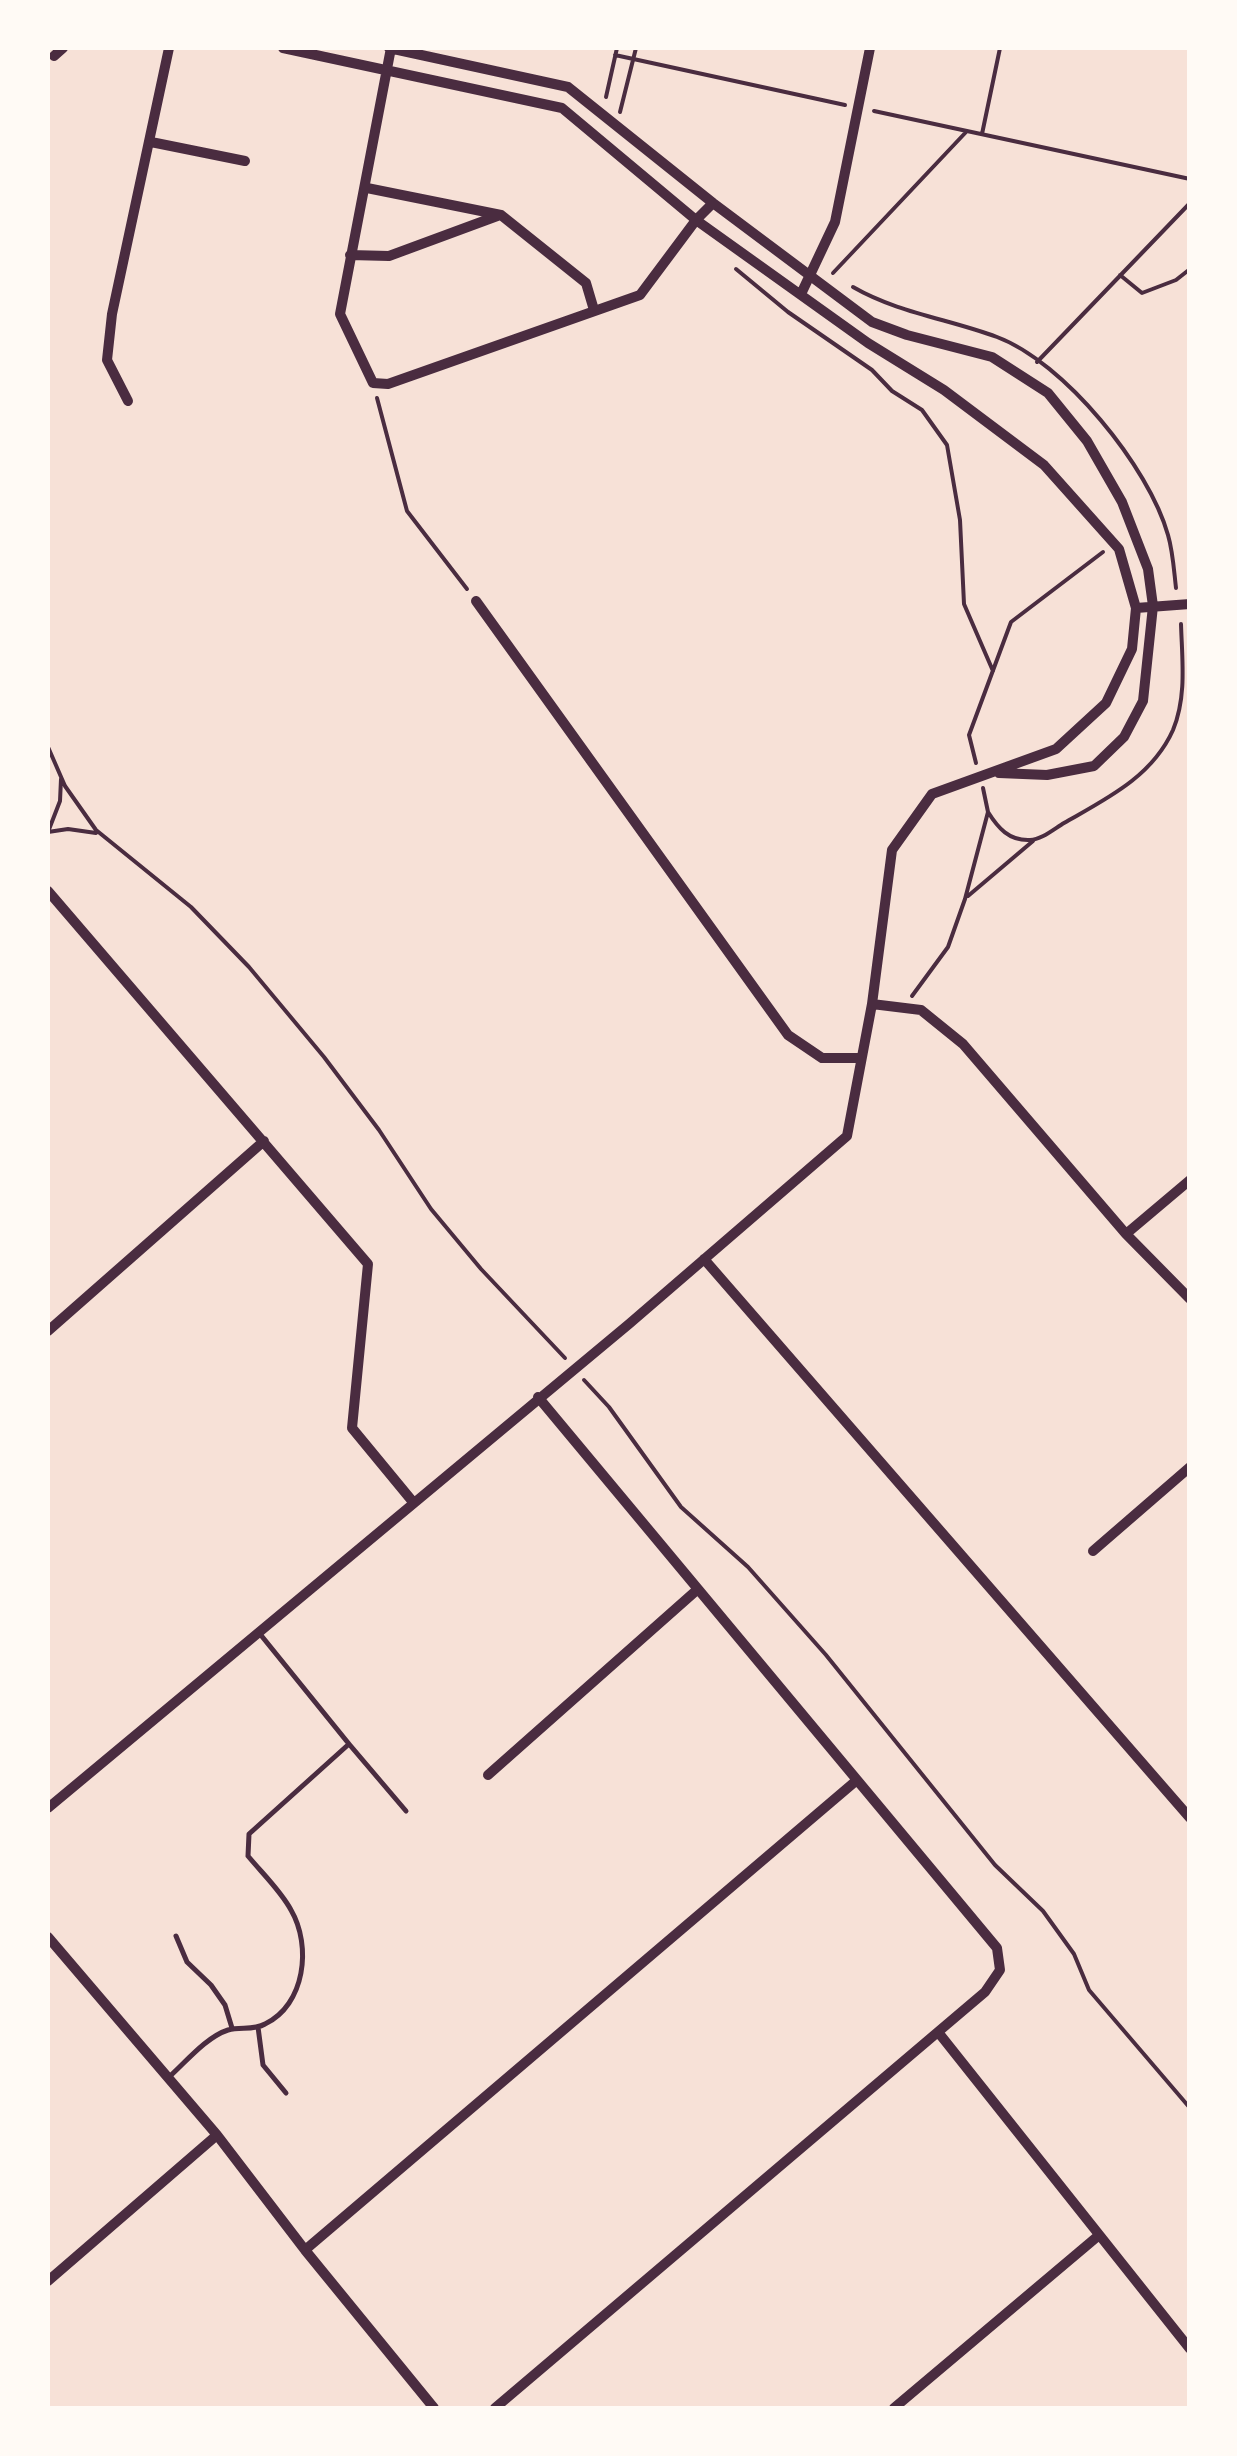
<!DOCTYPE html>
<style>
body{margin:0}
#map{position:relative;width:1237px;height:2456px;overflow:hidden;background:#f7e1d7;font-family:"PT Sans",sans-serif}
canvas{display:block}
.frame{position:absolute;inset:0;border:50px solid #fffaf5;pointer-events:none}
</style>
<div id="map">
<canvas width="1237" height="2456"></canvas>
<div class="frame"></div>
</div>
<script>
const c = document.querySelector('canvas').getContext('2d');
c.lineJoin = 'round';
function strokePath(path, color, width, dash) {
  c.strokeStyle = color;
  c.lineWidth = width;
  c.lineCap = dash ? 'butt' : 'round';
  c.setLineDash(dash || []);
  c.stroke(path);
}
strokePath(new Path2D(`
 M 615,55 L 845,105
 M 606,97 L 617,48
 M 874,111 L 1190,179
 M 620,112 L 636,48
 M 982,134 L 1000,48
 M 736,269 L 788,312 L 872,370 L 892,391 L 922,410 L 947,445 L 960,520 L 964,604 L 993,671
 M 833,273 L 967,131
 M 1120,275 L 1142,293 L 1176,280 L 1190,269
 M 853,287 C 898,313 949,319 997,337 C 1064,362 1149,467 1168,535 C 1173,552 1174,571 1176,588
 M 1037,362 L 1190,203
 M 377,398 L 407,511 L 467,589
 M 48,747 L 65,786 L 96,830 L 191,907 L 249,967 L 324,1057 L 379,1130 L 431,1209 L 481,1269 L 565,1358
 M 976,763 L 969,735 L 1011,622 L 1103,552
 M 988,812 C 998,828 1009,841 1030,840 C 1041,840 1054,829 1064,823 C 1106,799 1152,777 1173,730 C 1187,696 1182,659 1181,624
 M 48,832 L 60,801 L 61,779
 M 48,832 L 68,829 L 96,833
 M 968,896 L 1033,841
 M 912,996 L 948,947 L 965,899 L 988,812 L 983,788
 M 584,1380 L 609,1407 L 681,1507 L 748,1567 L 826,1655 L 995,1865 L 1043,1911 L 1074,1954 L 1089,1990 L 1190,2108`), '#4a2c40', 4);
strokePath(new Path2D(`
 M 349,1744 L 406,1811
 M 176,1936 L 187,1962 L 211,1985 L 225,2005 L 232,2028
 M 258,2027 L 263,2065 L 286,2093
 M 168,2078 C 185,2063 206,2037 228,2030 C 240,2026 253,2031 265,2024 C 305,2005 312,1946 291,1910 C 281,1891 262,1873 248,1856 L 249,1834 L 349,1744 L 260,1634`), '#4a2c40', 5);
strokePath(new Path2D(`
 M 389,48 L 568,87 L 713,203 L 872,322 L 907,335 L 992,357 L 1048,393 L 1087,441 L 1122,502 L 1148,569 L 1153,606 L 1143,701 L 1124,737 L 1094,766 L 1047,775 L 999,773
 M 391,48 L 340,314 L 373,383 L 388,384 L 640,295 L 696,220 L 713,203
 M 54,56 L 63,48
 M 151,142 L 245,161
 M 367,188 L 501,215 L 586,283 L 594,310
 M 350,255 L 389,256 L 500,215
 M 801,294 L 835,222 L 870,48
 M 128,401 L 107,360 L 112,314 L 169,48
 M 476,601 L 788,1035 L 822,1058 L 861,1058
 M 1136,608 L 1190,604
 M 48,891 L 368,1264 L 352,1428 L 413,1502
 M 872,1004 L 921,1010 L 963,1044 L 1126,1234 L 1190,1299
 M 1126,1234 L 1190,1180
 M 704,1259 L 1190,1818
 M 48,1331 L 264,1141
 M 1093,1551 L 1190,1467
 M 488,1775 L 698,1589
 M 48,1808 L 629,1324 L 847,1136 L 872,1004 L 892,850 L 932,794 L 1056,749 L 1106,703 L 1132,649 L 1136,608 L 1119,549 L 1044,465 L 944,390 L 868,343 L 696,220 L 562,108 L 283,48
 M 48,1937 L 217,2135 L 305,2250 L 434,2408
 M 938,2032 L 1190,2349
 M 305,2250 L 857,1780
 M 48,2281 L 217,2135
 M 495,2408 L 985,1992 L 1000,1970 L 997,1948 L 538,1397
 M 894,2408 L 1098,2236`), '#4a2c40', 10);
</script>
